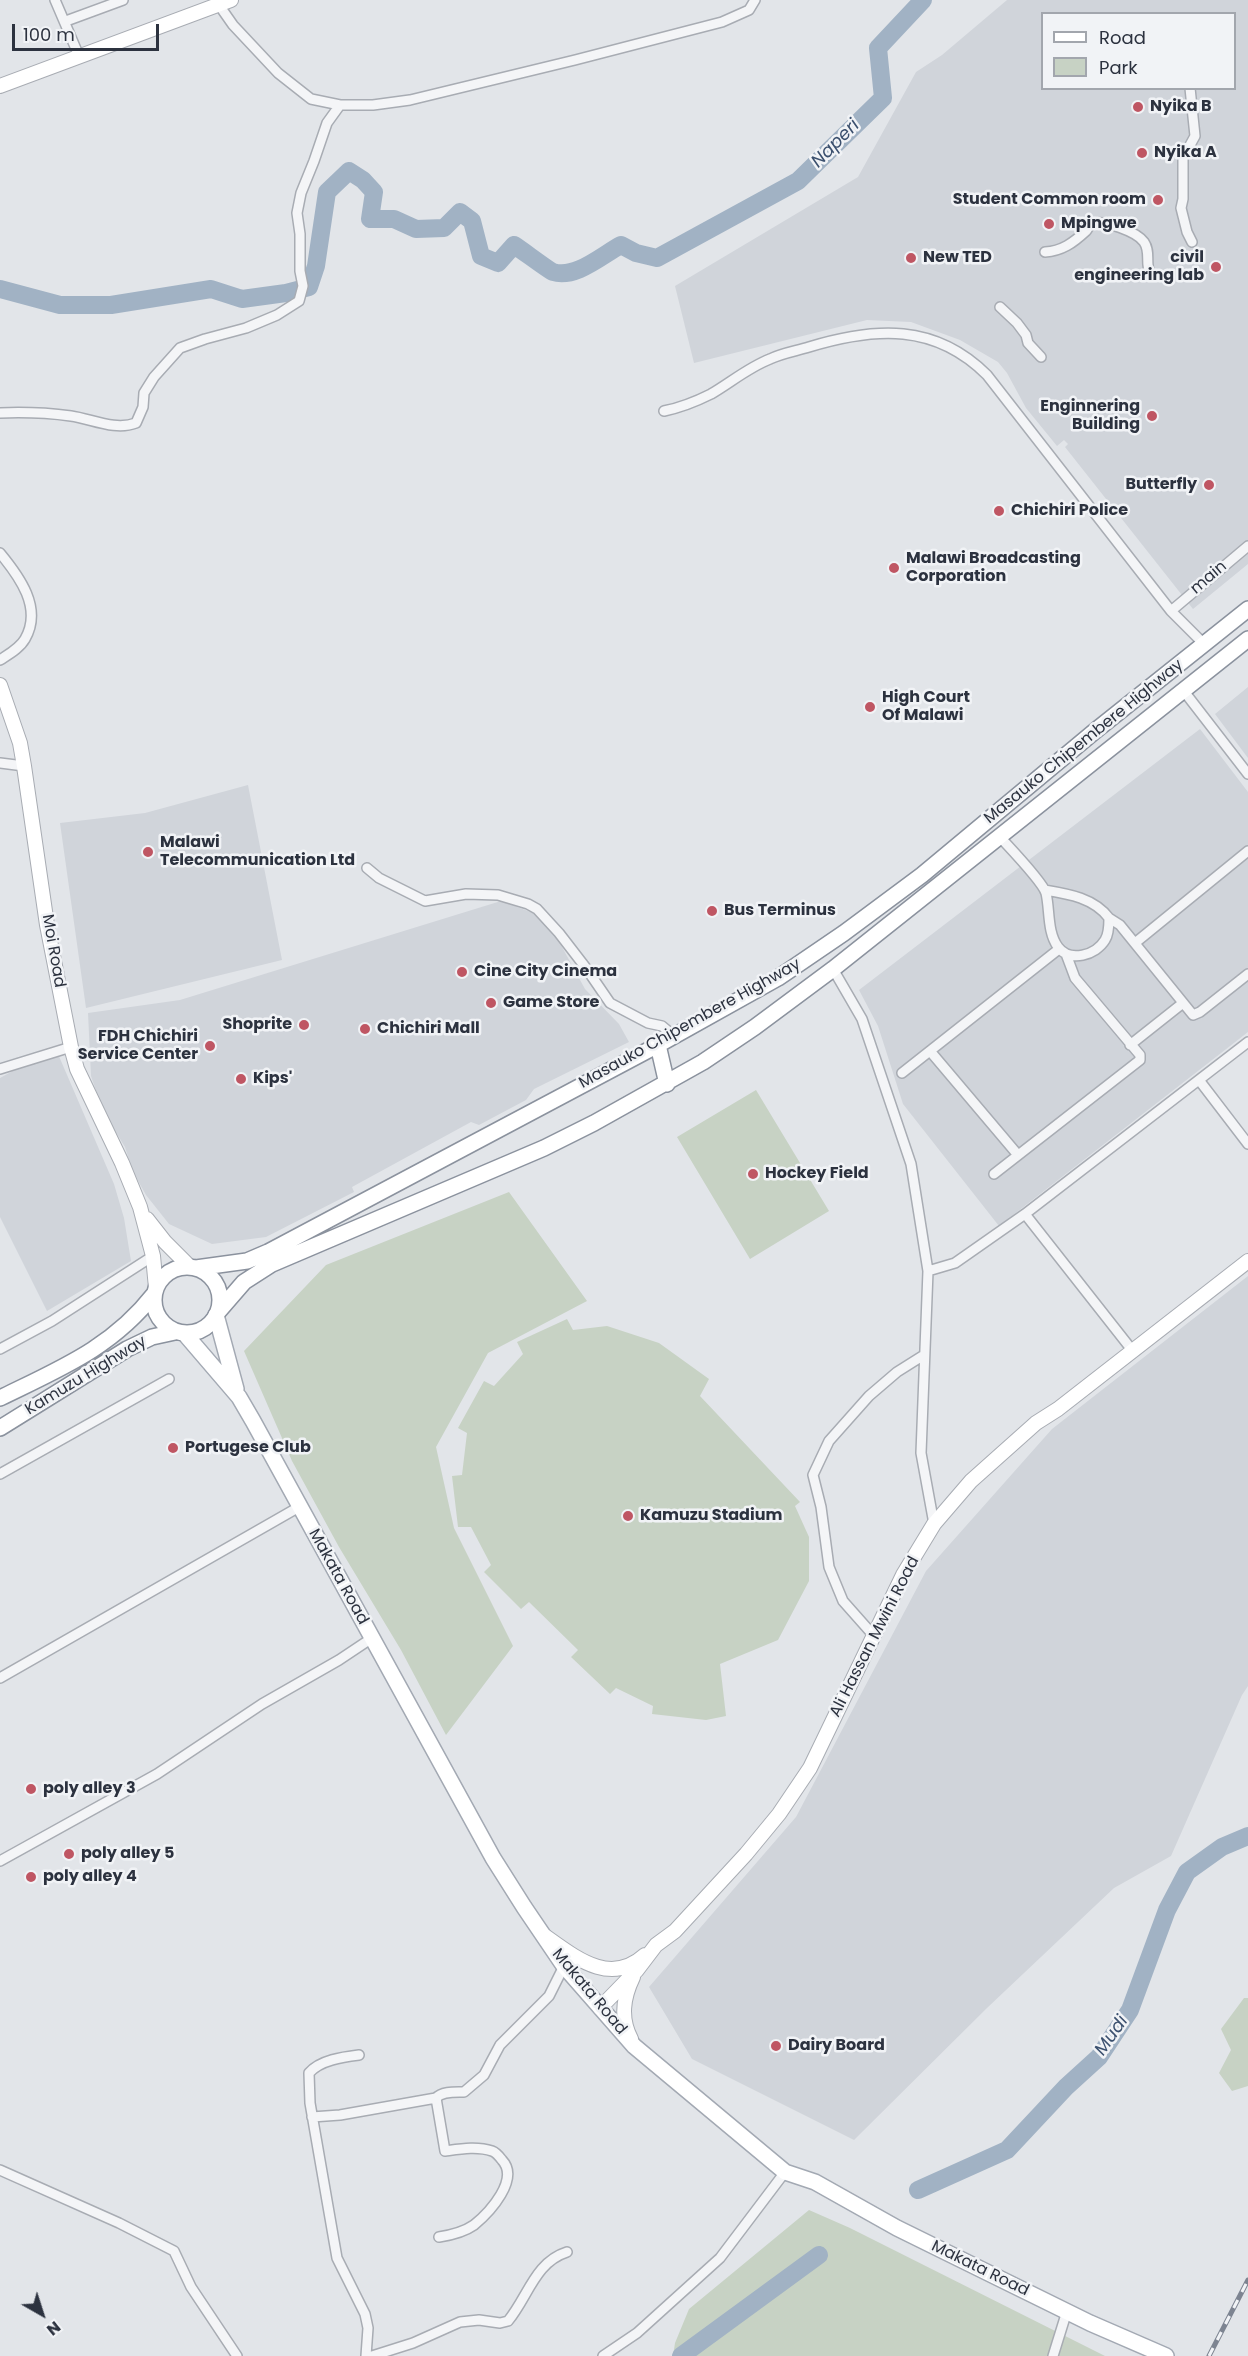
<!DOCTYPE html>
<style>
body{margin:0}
#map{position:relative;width:1248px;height:2356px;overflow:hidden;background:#e2e5e9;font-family:Poppins,sans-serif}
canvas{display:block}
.legend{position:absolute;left:1041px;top:12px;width:195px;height:78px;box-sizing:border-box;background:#f1f3f6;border:2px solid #a2a6ad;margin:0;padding:8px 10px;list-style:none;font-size:18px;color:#2c323f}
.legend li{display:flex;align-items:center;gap:12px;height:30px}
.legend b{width:30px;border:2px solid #a2a6ad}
.north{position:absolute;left:12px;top:2284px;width:60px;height:60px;-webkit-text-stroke:4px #f1f3f6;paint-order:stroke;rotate:141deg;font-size:16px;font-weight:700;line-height:24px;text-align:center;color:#2c323f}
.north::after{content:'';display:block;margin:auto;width:21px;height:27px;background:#2c323f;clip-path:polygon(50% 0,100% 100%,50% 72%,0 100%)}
.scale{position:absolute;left:12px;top:24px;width:147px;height:27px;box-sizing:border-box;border:3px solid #2c323f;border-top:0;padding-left:8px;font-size:18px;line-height:21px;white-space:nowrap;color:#2c323f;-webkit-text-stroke:4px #f1f3f6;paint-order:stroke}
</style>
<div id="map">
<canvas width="1248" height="2356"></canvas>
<ul class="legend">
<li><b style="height:8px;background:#fff"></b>Road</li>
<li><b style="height:16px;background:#c7d2c4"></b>Park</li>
</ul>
<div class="north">N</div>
<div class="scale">100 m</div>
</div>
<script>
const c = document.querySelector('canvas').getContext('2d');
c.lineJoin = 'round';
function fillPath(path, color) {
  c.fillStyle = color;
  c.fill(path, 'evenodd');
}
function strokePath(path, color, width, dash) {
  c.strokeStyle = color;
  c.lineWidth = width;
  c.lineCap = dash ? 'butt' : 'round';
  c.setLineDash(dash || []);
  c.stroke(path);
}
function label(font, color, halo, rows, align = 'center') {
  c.font = font + ' Poppins,sans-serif';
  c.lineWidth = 5;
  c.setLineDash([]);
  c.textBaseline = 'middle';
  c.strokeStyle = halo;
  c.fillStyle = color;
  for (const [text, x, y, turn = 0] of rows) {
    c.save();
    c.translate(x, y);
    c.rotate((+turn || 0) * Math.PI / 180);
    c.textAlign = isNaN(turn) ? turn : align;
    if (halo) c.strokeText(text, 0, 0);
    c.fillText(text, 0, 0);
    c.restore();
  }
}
fillPath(new Path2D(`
 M 1007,0 L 1248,0 L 1248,564 L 1193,609 L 1065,447 L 1068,444 L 1064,440 L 1057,446 L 1026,408 L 1007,373 L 998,362 L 960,340 L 911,322 L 867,320 L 694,363 L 675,286 L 858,177 L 916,72 L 942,55 ZM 1042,14 L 1234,14 L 1234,88 L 1042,88 Z
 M 1248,687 L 1248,758 L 1215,714 Z
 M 1200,729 L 1248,792 L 1248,1032 L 999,1226 L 903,1104 L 878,1026 L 859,990 Z
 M 248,785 L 282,960 L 86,1008 L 60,823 L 145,813 Z
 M 501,901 L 536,914 L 546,922 L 556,936 L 585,989 L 619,1024 L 629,1042 L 534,1089 L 526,1100 L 479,1125 L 471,1122 L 352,1187 L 354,1192 L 266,1237 L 212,1244 L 169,1224 L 146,1195 L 133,1172 L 125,1147 L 103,1111 L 91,1076 L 88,1013 L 180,1000 Z
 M 58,1054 L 114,1184 L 124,1218 L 131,1261 L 47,1311 L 0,1217 L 0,1078 L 20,1067 Z
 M 1248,1276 L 1248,1686 L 1242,1695 L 1171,1856 L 1114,1888 L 987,2008 L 854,2140 L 692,2059 L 649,1987 L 796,1817 L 926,1571 L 1052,1429 Z`), '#d0d4da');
fillPath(new Path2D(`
 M 756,1090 L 829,1211 L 750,1259 L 677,1137 Z
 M 509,1192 L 587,1301 L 488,1353 L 436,1447 L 454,1528 L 513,1646 L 446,1735 L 401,1650 L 339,1547 L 292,1461 L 244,1351 L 326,1265 Z
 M 567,1319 L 573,1330 L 607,1326 L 659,1343 L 709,1379 L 700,1396 L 800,1502 L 795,1506 L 809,1537 L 809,1581 L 778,1640 L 720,1664 L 726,1716 L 706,1720 L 652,1714 L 653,1706 L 616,1688 L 610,1694 L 571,1657 L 578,1650 L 529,1602 L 521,1609 L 484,1572 L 491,1565 L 471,1527 L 458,1527 L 452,1476 L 462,1475 L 467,1433 L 458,1428 L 484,1381 L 494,1386 L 523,1354 L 517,1342 Z
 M 1244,1998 L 1248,1998 L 1248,2086 L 1232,2091 L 1219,2073 L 1231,2050 L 1221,2029 Z
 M 809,2210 L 850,2228 L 1105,2356 L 673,2356 L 675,2343 L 689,2309 Z`), '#c7d2c4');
strokePath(new Path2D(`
 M 0,289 L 60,305 L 111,305 L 211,289 L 242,299 L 286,293 L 309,287 L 316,266 L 327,192 L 349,171 L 363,180 L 374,192 L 370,219 L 394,219 L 416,229 L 444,228 L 460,212 L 472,221 L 481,256 L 498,263 L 514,245 C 522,250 548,270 553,272 C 576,279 602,255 621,245 L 636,253 L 657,258 L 798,181 L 883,98 L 878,48 L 923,0
 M 918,2190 L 1007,2150 L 1066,2087 L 1099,2057 L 1130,2010 L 1167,1910 L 1187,1872 L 1222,1847 L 1248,1836
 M 681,2356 L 819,2255`), '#a1b2c4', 18);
const minor = new Path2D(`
 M 55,0 L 79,56
 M 219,5 L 233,25 L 278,73 L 311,99 L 340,105 L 373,105 L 410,100 L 575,60 L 722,22 L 749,10 L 755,0
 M 66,21 L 123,0
 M 1190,88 L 1195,136 L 1183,158 L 1183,199 L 1181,208 L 1187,232 L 1192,242
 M 1045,252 C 1062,251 1073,243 1086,231 C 1088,229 1089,225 1092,224 C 1103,219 1137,232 1144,242 C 1151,252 1145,263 1150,273
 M 1000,307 L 1017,323 L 1026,335 L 1028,343 L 1041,357
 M 664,411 C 679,408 697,401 711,394 C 730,383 749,367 770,359 C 782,353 796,351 809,347 C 875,327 935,323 987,375 L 1171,611 L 1204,644
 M 0,413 C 24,412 48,413 71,416 C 92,419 115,431 136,423 L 143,407 L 144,393 L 154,377 L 180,348 L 205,339 L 246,328 L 277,315 L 299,301 L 303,286 L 300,271 L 300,234 L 297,213 L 301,193 L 314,161 L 327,123 L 340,105
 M 0,553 C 19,576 43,608 25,639 C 20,648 9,654 0,660
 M 1171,611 L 1248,546
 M 1183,690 L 1248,774
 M 0,763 L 24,766
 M 999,836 C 1009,847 1042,881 1046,893 C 1050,910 1047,932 1058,947 C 1070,963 1096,955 1105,940 C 1109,934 1109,925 1109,918 C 1094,898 1069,894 1045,890
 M 367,868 L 379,878 L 425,901 L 466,894 L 498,895 L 528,904 L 537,909 L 559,933 L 586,968 L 610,1003 L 648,1023 L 662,1026 L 674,1036
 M 1109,918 L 1120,925 L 1193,1015 L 1200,1012 L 1248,974
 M 1135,943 L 1248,851
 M 833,969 L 862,1019 L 911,1164 L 928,1271 L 921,1453 L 934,1524
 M 1130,1045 L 1183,1003
 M 930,1051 L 1018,1155
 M 0,1069 L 71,1047
 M 902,1073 L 1059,949
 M 1199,1080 L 1248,1144
 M 994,1174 L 1140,1060 L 1140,1055 L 1075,978 L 1066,954
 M 1025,1214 L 1132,1350
 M 928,1271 L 955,1263 L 1025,1214 L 1248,1042
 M 0,1349 L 52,1321 L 153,1256
 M 0,1474 L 169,1379
 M 874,1636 L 843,1601 L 829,1567 L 821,1507 L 813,1475 L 829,1441 L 869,1396 L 897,1372 L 924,1355
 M 0,1678 L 299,1507
 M 0,1861 L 157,1774 L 262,1704 L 339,1660 L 372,1638
 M 359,2055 C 343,2057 320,2060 309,2073 L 310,2103 L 337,2258 L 365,2314 L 368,2328 L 366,2356
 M 436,2098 L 445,2151 C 460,2149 477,2146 492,2151 C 495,2152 499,2156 502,2160 C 520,2179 490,2212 474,2225 C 464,2232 452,2235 439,2237
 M 312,2117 L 340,2115 L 436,2098 C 442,2091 455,2092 464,2092 L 484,2075 L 500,2045 L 549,1996 L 564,1966
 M 0,2170 L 119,2223 L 174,2251 L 191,2287 L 237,2356
 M 372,2356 L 413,2343 L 460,2322 L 479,2320 L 500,2323 L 508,2321 C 528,2297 535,2262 567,2252
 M 603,2356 L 637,2333 L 720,2258 L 785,2172
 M 1053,2356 L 1067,2311`);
const secondary = new Path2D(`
 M 0,86 L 231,0
 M 0,685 L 20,743 L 24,766 L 47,925 L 71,1047 L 77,1069 L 122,1163 L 140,1207 L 153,1256 L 156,1288
 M 147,1219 L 165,1242 L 190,1267
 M 545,1936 C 575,1957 610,1987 645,1955
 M 600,2008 L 637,1970 L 656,1945 L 675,1931 L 746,1854 L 779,1814 L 810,1768 L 903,1575 L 934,1524 L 971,1481 L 1036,1423 L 1058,1409 L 1248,1261
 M 631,2039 C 620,2018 623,1998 633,1977`);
const primary = new Path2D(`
 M 216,1315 L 236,1389
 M 185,1334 L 239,1397 L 253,1421 L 493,1858 L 524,1907 L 564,1966 L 634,2046 L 785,2172 L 815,2182 L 897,2228 L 1090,2323 L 1166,2356`);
const trunk = new Path2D(`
 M 658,1045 L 667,1084
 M154 1300a33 33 0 1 1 66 0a33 33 0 1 1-66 0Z
 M 196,1268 L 247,1261 L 268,1252 L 658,1045 L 778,978 L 844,933 L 922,875 L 1095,731 L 1248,609
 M 218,1312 L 244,1282 L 272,1264 L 544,1148 L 594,1123 L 703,1062 L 755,1027 L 833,969 L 1248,639
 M 0,1398 C 59,1369 112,1348 154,1294
 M 0,1428 L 127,1349 L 152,1337 L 175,1332`);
strokePath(minor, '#a8acb3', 12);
strokePath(secondary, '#a8acb3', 16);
strokePath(primary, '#a3a9b3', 18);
strokePath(trunk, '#8b929e', 18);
strokePath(minor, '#f4f5f7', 9);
strokePath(secondary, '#fff', 14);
strokePath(primary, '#fff', 15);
strokePath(trunk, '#fff', 15);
const rail = new Path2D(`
 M 1209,2356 L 1248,2280`);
strokePath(rail, '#7d8491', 5);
strokePath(rail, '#f1f3f6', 3, [9]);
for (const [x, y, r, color] of [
 [1138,107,6,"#bf5663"],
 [1142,153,6,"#bf5663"],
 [1158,200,6,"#bf5663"],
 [1049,224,6,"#bf5663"],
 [911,258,6,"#bf5663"],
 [1216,267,6,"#bf5663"],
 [1152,416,6,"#bf5663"],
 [1209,485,6,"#bf5663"],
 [999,511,6,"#bf5663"],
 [894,568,6,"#bf5663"],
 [870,707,6,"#bf5663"],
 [148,852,6,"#bf5663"],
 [712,911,6,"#bf5663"],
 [462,972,6,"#bf5663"],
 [491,1003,6,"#bf5663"],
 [304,1025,6,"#bf5663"],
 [365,1029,6,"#bf5663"],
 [210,1046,6,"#bf5663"],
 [241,1079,6,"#bf5663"],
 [753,1174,6,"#bf5663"],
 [173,1448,6,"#bf5663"],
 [628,1516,6,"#bf5663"],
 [31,1789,6,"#bf5663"],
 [69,1854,6,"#bf5663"],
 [31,1877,6,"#bf5663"],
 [776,2046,6,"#bf5663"]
]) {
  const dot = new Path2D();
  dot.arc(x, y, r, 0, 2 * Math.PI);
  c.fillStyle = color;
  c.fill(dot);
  strokePath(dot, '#f1f3f6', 2);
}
label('bold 16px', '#2c323f', '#f1f3f6', [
 ["Nyika B",1150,107],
 ["Nyika A",1154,153],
 ["Student Common room",1146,200,"right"],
 ["Mpingwe",1061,224],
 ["New TED",923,258],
 ["civil",1204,258,"right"],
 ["engineering lab",1204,276,"right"],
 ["Enginnering",1140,407,"right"],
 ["Building",1140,425,"right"],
 ["Butterfly",1197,485,"right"],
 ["Chichiri Police",1011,511],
 ["Malawi Broadcasting",906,559],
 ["Corporation",906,577],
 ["High Court",882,698],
 ["Of Malawi",882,716],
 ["Malawi",160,843],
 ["Telecommunication Ltd",160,861],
 ["Bus Terminus",724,911],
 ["Cine City Cinema",474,972],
 ["Game Store",503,1003],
 ["Shoprite",292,1025,"right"],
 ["Chichiri Mall",377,1029],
 ["FDH Chichiri",198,1037,"right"],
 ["Service Center",198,1055,"right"],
 ["Kips'",253,1079],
 ["Hockey Field",765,1174],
 ["Portugese Club",185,1448],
 ["Kamuzu Stadium",640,1516],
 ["poly alley 3",43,1789],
 ["poly alley 5",81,1854],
 ["poly alley 4",43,1877],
 ["Dairy Board",788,2046]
], 'left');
label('16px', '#2c323f', '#f1f3f6', [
 ["main",1209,578,-40],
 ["Masauko Chipembere Highway",1084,742,-39],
 ["Moi Road",53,951,80],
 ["Masauko Chipembere Highway",690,1024,-29],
 ["Kamuzu Highway",86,1376,-31],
 ["Makata Road",338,1577,61],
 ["Ali Hassan Mwini Road",875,1637,-63],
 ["Makata Road",589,1992,50],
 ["Makata Road",980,2269,26]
]);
label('italic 18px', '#3b506e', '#f1f3f6', [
 ["Naperi",836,144,-45],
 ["Mudi",1112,2036,-55]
]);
</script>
